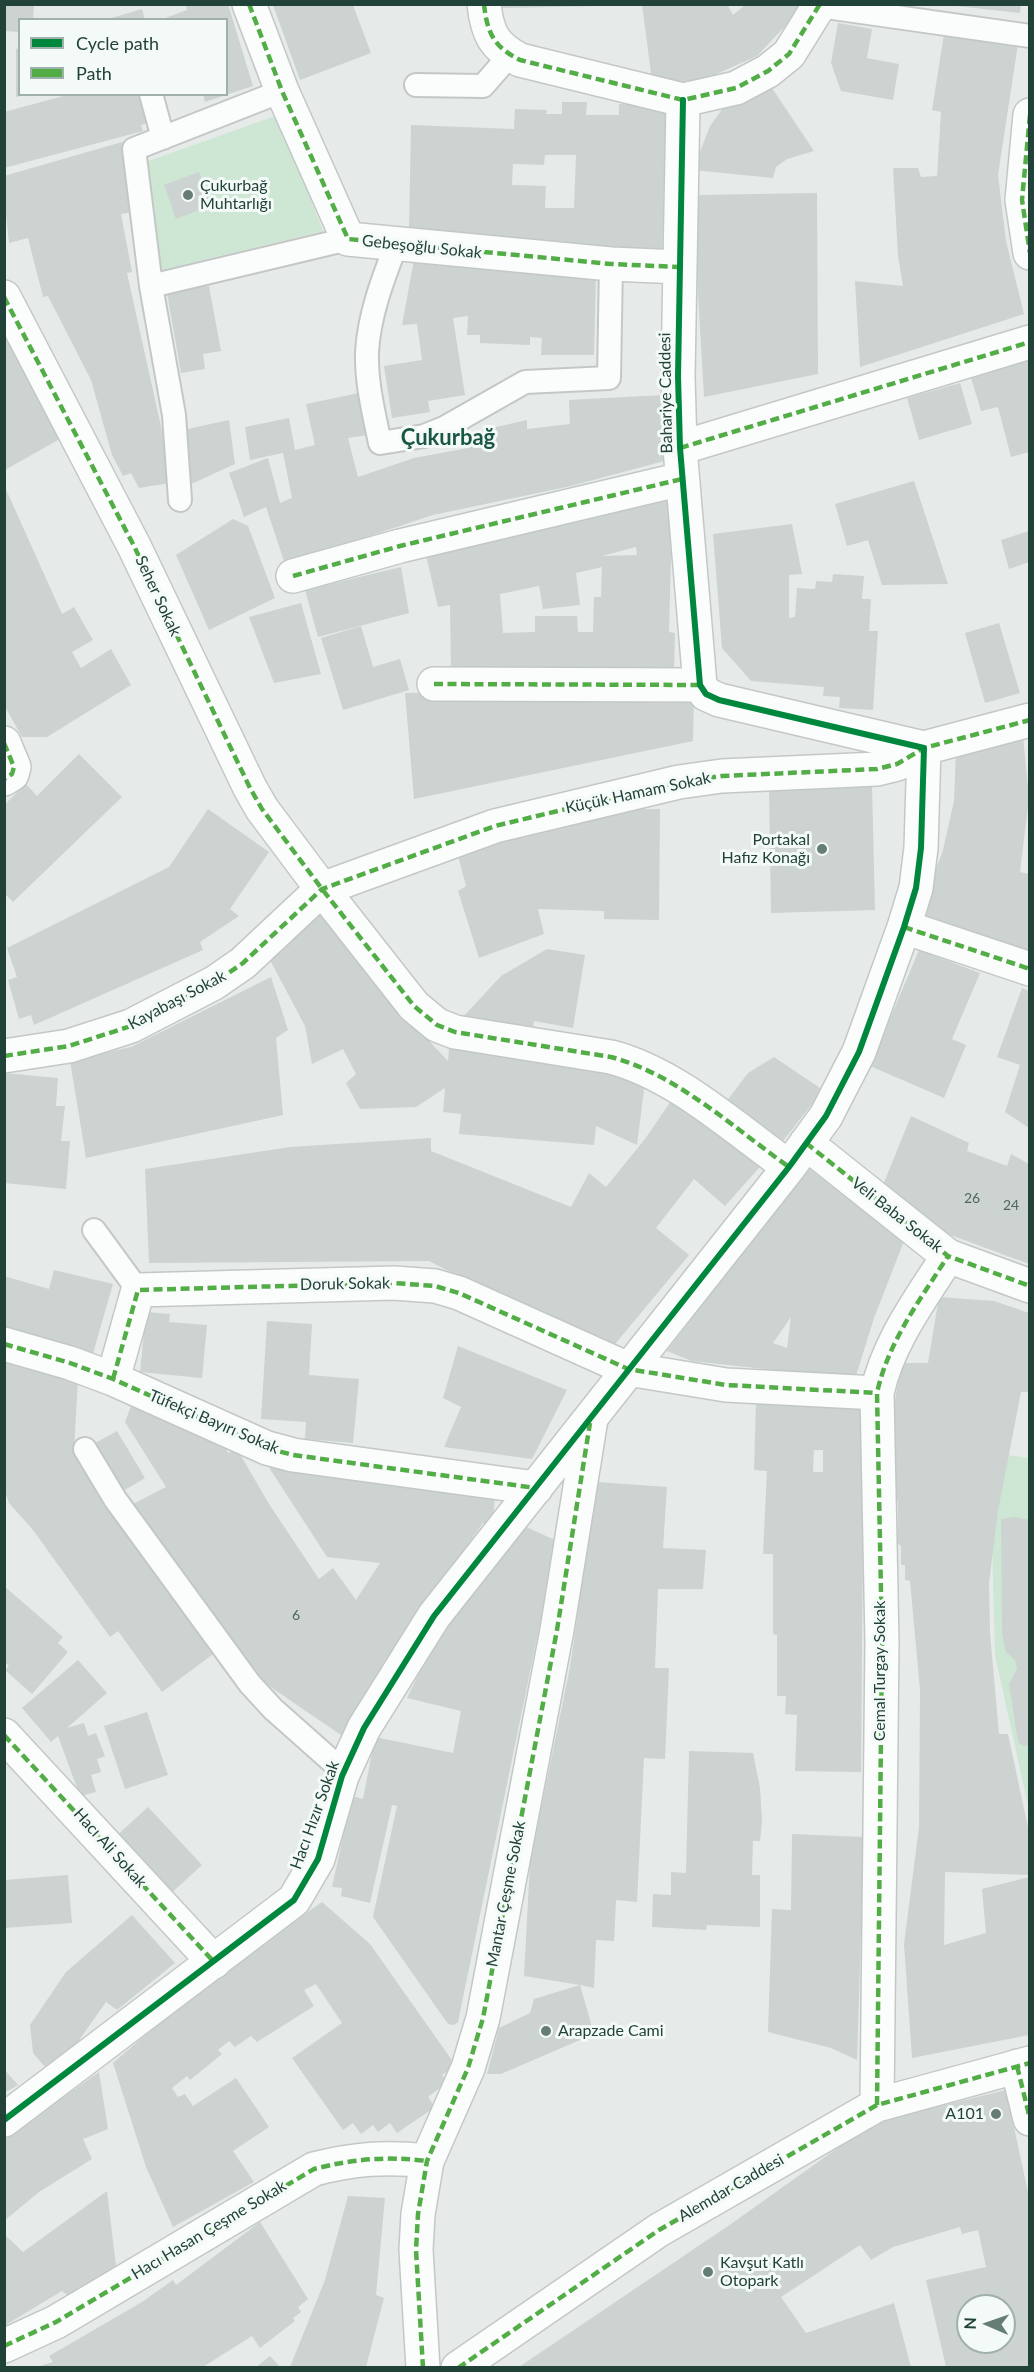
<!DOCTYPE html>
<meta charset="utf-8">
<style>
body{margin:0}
#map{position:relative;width:1034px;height:2372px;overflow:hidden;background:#e6ebe9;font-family:Lato,sans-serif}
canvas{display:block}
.frame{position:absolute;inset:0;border:6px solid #214238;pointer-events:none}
.legend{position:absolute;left:18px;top:18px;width:210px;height:78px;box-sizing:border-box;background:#f4faf7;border:2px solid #a0b0ab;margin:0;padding:8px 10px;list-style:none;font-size:18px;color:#214238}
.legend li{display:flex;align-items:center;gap:12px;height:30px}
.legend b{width:30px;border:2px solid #a0b0ab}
.north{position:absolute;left:956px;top:2294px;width:60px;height:60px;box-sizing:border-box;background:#f4faf7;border:2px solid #a0b0ab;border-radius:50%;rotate:272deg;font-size:16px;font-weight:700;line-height:24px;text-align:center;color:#214238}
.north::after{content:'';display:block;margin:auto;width:21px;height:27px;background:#667d76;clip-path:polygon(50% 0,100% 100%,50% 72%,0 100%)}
</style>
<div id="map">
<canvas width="1034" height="2372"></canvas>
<div class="frame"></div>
<ul class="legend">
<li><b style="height:8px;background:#00873e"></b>Cycle path</li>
<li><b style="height:8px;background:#52ad46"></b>Path</li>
</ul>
<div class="north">N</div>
</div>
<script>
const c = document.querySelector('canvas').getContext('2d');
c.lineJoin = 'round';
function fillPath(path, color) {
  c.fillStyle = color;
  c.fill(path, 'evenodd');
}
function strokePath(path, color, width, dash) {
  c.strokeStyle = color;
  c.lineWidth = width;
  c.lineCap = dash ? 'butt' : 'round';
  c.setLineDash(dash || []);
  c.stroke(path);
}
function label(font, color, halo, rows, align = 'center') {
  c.font = font + ' Lato,sans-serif';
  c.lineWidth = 6;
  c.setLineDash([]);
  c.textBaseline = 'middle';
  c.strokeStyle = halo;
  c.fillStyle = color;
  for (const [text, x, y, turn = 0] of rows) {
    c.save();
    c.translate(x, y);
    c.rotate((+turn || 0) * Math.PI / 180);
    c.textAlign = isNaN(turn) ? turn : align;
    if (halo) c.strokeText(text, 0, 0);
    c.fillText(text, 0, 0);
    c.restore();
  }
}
fillPath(new Path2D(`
 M 278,115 L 323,231 L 161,270 L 146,162 Z
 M 1008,1455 L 1029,1458 L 1029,1810 L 995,1655 L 992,1543 Z`), '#cee6d4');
fillPath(new Path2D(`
 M 4,4 L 34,4 L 33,20 L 20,20 L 20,32 L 4,31 Z
 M 186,4 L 228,4 L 253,86 L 205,102 L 203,94 L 226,94 L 226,20 L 160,20 L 187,10 Z
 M 502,4 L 603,4 L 603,6 L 503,8 Z
 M 642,4 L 727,4 L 733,15 L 746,4 L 800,4 L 792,19 L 757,56 L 712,76 L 683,85 L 652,81 Z
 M 938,4 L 1021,4 L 1020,13 Z
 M 273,5 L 353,5 L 371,53 L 300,80 Z
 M 142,9 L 145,20 L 108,20 L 108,19 Z
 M 838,23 L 872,29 L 867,58 L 899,64 L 893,100 L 841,91 L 831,63 Z
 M 944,34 L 1018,44 L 998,175 L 1006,241 L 1024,314 L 860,367 L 855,281 L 903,286 L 898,256 L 893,168 L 918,168 L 921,177 L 937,176 L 941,112 L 932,110 Z
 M 20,48 L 20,94 L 25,95 L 16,97 L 16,49 Z
 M 768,82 L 814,151 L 787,159 L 776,167 L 773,178 L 693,170 L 710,126 L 723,108 Z
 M 71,94 L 144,94 L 151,122 L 141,125 L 143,131 L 4,168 L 4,112 Z
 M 562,102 L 587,102 L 586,115 L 619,115 L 619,104 L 666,105 L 662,259 L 409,231 L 411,125 L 514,129 L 515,109 L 547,110 L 546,114 L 562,114 ZM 545,155 L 576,155 L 574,208 L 545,208 L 546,186 L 512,185 L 513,164 L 544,165 Z
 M 122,142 L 132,212 L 121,214 L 132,272 L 127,273 L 164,440 L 170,483 L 139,488 L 131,473 L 123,476 L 112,455 L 91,380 L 48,296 L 43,297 L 28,238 L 9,243 L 4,196 L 4,176 Z
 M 199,172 L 212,205 L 176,219 L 164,185 Z
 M 817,193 L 818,374 L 704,397 L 695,242 L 697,195 Z
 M 414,260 L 596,273 L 594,355 L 541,355 L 542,338 L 530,337 L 530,345 L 480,343 L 480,335 L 467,335 L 468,316 L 453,318 L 465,395 L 428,401 L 430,412 L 392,418 L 384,366 L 422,360 L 417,324 L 402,325 Z
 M 209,286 L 221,351 L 203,354 L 205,369 L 181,373 L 167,293 Z
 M 4,326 L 65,436 L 5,470 L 4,468 Z
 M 1029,354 L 1029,452 L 1011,457 L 998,407 L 981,411 L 969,371 Z
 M 960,383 L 972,424 L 919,440 L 907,398 Z
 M 359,393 L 367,435 L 348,438 L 358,477 L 414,458 L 468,448 L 466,434 L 527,420 L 527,429 L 570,424 L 569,400 L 664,395 L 668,460 L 571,486 L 433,515 L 285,564 L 266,507 L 244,517 L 229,473 L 268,458 L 280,503 L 292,498 L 283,453 L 250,460 L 245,427 L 289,418 L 295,450 L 315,445 L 306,404 Z
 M 229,420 L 235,464 L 187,486 L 183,430 Z
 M 914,481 L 948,584 L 882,585 L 868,540 L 847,546 L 835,504 Z
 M 4,485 L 62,614 L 74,607 L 93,640 L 72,652 L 81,668 L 111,649 L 131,685 L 47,737 L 22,737 L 4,705 Z
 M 668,496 L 671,554 L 669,632 L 675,633 L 674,671 L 451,671 L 450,605 L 438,607 L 425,551 ZM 636,547 L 637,555 L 602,556 ZM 602,567 L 601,597 L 594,597 L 593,632 L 578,632 L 577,616 L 535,616 L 535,632 L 503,633 L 500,594 L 539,586 L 543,609 L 580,605 L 576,573 Z
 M 233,519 L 248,526 L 275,598 L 209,630 L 176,555 Z
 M 792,524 L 802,574 L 789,575 L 789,618 L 795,617 L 797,588 L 815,589 L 816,581 L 832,582 L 833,574 L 864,576 L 862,599 L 871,599 L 869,631 L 878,631 L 873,710 L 839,708 L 840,697 L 823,696 L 824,687 L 751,681 L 722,648 L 713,534 Z
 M 1029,531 L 1029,562 L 1009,569 L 1001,540 Z
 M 401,567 L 409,613 L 318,637 L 305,590 Z
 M 301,603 L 321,674 L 274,683 L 249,617 Z
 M 999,623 L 1020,693 L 985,703 L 965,633 Z
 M 361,626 L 373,667 L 400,659 L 409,690 L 343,710 L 321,638 Z
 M 512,692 L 694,694 L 693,741 L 414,799 L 405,693 Z
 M 1023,736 L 1029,798 L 1020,872 L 1029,874 L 1029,960 L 917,922 L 943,850 L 954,801 L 956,750 Z
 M 79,754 L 122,797 L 13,902 L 4,893 L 4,805 L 26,784 L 37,796 Z
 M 872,785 L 875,910 L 771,913 L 769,787 Z
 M 208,809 L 269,852 L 230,909 L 239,916 L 200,942 L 203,950 L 34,1025 L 31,1015 L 19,1019 L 8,980 L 17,977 L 7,948 L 169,867 Z
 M 605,809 L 660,809 L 659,920 L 604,919 L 604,911 L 538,909 L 544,934 L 479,958 L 458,891 L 466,886 L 457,852 Z
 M 321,914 L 382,991 L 448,1061 L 449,1049 L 601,1064 L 645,1082 L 637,1145 L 596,1126 L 594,1145 L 459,1134 L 461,1114 L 443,1112 L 445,1088 L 416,1107 L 360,1109 L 346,1083 L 356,1074 L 343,1049 L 312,1064 L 305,1026 L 270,960 Z
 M 547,949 L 585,955 L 573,1028 L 534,1021 L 533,1028 L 463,1017 L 501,976 Z
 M 919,950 L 980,973 L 952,1039 L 966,1045 L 944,1098 L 870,1066 Z
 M 271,977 L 288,1030 L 276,1038 L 283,1115 L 86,1158 L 70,1061 L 131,1047 Z
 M 1022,988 L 1029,991 L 1029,1128 L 1005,1112 L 1020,1065 L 997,1057 Z
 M 774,1057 L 823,1090 L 780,1145 L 723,1106 L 748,1073 Z
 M 4,1073 L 58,1078 L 56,1106 L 65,1106 L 61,1141 L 70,1141 L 66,1189 L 4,1183 Z
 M 675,1095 L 766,1160 L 725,1206 L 694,1179 L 656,1228 L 689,1255 L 611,1349 L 521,1308 L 429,1261 L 149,1263 L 145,1169 L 290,1147 L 431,1138 L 431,1151 L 571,1207 L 589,1173 L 606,1187 L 645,1139 Z
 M 911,1116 L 969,1143 L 967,1151 L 1007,1166 L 1011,1154 L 1029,1164 L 1029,1264 L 937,1230 L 883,1185 Z
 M 807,1167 L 904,1241 L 874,1318 L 855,1379 L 692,1361 L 667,1351 ZM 791,1317 L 787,1348 L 773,1343 Z
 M 54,1270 L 113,1284 L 92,1357 L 4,1332 L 4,1276 L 49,1289 Z
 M 939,1297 L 994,1301 L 1029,1313 L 1029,1392 L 1021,1392 L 998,1511 L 989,1583 L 990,1633 L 999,1734 L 1008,1734 L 1029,1832 L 1029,1875 L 945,1872 L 944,1945 L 986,1933 L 982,1889 L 1029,1877 L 1029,2035 L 912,2058 L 904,1944 L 919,1827 L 920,1690 L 910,1581 L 905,1580 L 905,1565 L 901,1565 L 901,1546 L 898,1544 L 898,1501 L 893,1500 L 888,1436 L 902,1363 L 928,1363 Z
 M 146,1312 L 170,1314 L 169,1322 L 207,1325 L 202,1378 L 140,1372 Z
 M 267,1321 L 312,1324 L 309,1375 L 359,1379 L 353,1443 L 305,1439 L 306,1422 L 261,1419 Z
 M 458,1346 L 567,1390 L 532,1459 L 444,1447 L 461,1407 L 443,1398 Z
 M 4,1356 L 78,1376 L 74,1452 L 95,1484 L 216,1652 L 162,1692 L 118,1631 L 110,1637 L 33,1530 L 9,1503 L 4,1488 Z
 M 133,1401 L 222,1440 L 228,1453 L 237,1449 L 269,1504 L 319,1579 L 333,1568 L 356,1600 L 380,1563 L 327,1557 L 270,1469 L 271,1460 L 495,1491 L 493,1523 L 483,1523 L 408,1629 L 341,1735 L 253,1675 L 133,1504 L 166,1487 L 125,1422 Z
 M 756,1402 L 864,1405 L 861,1772 L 795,1771 L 797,1715 L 785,1714 L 786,1696 L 777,1696 L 777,1635 L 773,1634 L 773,1554 L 763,1554 L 767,1471 L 754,1470 ZM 814,1450 L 823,1450 L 823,1472 L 813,1472 Z
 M 117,1431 L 145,1478 L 118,1494 L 90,1446 Z
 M 597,1482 L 667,1487 L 663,1548 L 706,1550 L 703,1589 L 658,1589 L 655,1668 L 669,1668 L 665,1759 L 644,1758 L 637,1902 L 616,1900 L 614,1941 L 596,1940 L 594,1988 L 580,1985 L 594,2034 L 501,2074 L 487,2074 L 499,2028 L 530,2013 L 534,1999 L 580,1985 L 524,1976 L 530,1863 L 570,1667 Z
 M 1015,1517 L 1029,1520 L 1029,1746 L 1023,1746 L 1018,1742 L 1009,1684 L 1017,1669 L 1015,1660 L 1005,1651 L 1002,1632 L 1001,1519 Z
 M 522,1525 L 557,1541 L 458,2022 L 454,2025 L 448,2024 L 373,1917 L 397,1806 L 392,1805 L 370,1903 L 341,1896 L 342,1888 L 332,1887 L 352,1796 L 363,1799 L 375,1737 L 453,1753 L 461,1711 L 407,1698 L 430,1651 Z
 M 4,1586 L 63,1637 L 58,1643 L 68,1652 L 32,1694 L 5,1670 L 9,1666 L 4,1662 Z
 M 78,1660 L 107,1693 L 67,1728 L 84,1723 L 88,1736 L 96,1733 L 105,1756 L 97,1759 L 101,1772 L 91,1775 L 96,1792 L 80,1796 L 58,1736 L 51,1742 L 22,1708 Z
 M 147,1712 L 168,1775 L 125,1789 L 104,1726 Z
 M 689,1751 L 753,1753 L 760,1788 L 762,1821 L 760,1841 L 753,1841 L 752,1875 L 760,1875 L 760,1927 L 707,1925 L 706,1930 L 652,1927 L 653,1894 L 671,1895 L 671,1872 L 686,1873 Z
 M 148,1807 L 202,1865 L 166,1898 L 113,1839 Z
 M 792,1834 L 864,1837 L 857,2060 L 831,2048 L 768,2032 L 772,1909 L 791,1910 Z
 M 68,1875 L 72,1923 L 4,1928 L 4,1880 Z
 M 322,1902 L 370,1944 L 456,2066 L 442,2075 L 448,2082 L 428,2097 L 435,2107 L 397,2133 L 390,2123 L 378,2132 L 373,2125 L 361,2134 L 353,2123 L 343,2130 L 292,2058 L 342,2023 L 316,1984 L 304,1990 L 314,2006 L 257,2042 L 251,2036 L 235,2047 L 229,2041 L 218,2050 L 222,2054 L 190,2080 L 187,2076 L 172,2088 L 178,2097 L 185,2094 L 193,2106 L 236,2078 L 269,2127 L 233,2151 L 254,2182 L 173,2227 L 146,2167 L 113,2063 L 195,1992 Z
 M 132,1915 L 175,1963 L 117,2010 L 106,2002 L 77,2043 L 45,2067 L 33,2053 L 30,2025 L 66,1972 Z
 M 4,2069 L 18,2085 L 4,2093 Z
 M 99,2072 L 108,2129 L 83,2139 L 92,2159 L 39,2192 L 4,2221 L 4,2139 Z
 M 1006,2090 L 1029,2197 L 1029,2367 L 946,2367 L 926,2280 L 986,2267 L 978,2230 L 962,2234 L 960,2227 L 893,2247 L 871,2260 L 860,2245 L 781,2297 L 806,2333 L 894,2303 L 911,2367 L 519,2367 L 731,2224 L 846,2142 L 883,2120 ZM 968,2306 L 1004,2306 L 1004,2342 L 968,2342 Z
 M 107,2191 L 116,2266 L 71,2298 L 62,2291 L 4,2326 L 4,2234 L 23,2252 Z
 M 348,2196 L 385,2198 L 376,2295 L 384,2298 L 366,2367 L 290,2367 L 325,2280 Z
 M 260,2222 L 308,2299 L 298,2307 L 301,2312 L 293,2318 L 295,2321 L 260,2348 L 252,2336 L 203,2367 L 37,2367 L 53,2362 L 49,2356 L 142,2302 L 173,2280 L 176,2285 Z
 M 270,2356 L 280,2367 L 256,2367 Z`), '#ccd3d0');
const lane = new Path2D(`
 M 819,6 L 1030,36
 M 416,85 L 483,86 L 510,55
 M 151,94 L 163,138
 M 396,245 C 383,279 369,315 367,352 C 366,383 374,414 380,443 L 424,436 L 444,428 L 525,382 L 609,378 L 611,264
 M 151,286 L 134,149 L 282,91
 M 180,500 L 174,415 L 151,286 L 348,239
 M 94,1230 L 138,1290
 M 85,1449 L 115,1499 L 250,1684 L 273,1709 L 344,1772`);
const street = new Path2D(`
 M 249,4 L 282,91 L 348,239 L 611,264 L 679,267
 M 484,4 C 487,33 494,47 520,60 L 683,100 L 736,88 L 768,71 L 789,54 L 820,4
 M 1030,115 L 1022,200 L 1030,253
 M 4,297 L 134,546 L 250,788 L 262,809 L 322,889 L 414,1006 L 437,1025 L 455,1032 L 611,1057 C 676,1074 734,1128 789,1167
 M 680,448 L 1030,342
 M 293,576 L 400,546 L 682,479
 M 434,684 L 700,685
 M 4,743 L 14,767 L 12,774 L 4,779
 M 904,927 L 1030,969
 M 4,1056 L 69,1046 L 131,1026 L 214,983 L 243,963 L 322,889 L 495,826 L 679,782 L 722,776 L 877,769 L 897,764 L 924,748 L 1030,720
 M 806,1143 L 948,1256 L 1030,1286
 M 4,1344 L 70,1363 L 113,1379 L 267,1448 L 293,1455 L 536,1488
 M 113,1379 L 138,1290 L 394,1283 L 435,1286 L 459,1293 L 628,1369 L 726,1385 L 877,1393
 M 4,1735 L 214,1962
 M 1017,2066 L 1030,2119
 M 877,2105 L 882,1642 L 877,1393 C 888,1342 920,1300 948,1256
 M 4,2120 L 294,1900 L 318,1859 L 342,1776 L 364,1728 L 434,1616 L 789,1167 L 826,1116 L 859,1052 L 904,927 L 916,888 L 921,848 L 924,748 L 719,700 L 706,694 L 700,685 L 680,448 L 678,376 L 683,100
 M 4,2346 L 56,2322 L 314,2169 C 353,2159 386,2156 427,2161
 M 423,2368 L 416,2250 L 418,2214 L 427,2161 L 468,2068 L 483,2018 L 557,1630 L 591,1419
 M 458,2368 L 659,2230 L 877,2105 L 1030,2063`);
strokePath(lane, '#c3c8c6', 26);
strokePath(street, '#c3c8c6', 36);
strokePath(lane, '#fbfcfc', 22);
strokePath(street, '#fbfcfc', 33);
strokePath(new Path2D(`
 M 249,4 L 282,91 L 348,239 L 611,264 L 679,267
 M 484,4 C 487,33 494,47 520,60 L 683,100 L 736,88 L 768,71 L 789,54 L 820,4
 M 1030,115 L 1022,200 L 1030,253
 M 4,297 L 134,546 L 250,788 L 262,809 L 322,889 L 414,1006 L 437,1025 L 455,1032 L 611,1057 C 676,1074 734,1128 789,1167
 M 680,448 L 1030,342
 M 293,576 L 400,546 L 682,479
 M 434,684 L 700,685
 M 4,743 L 14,767 L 12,774 L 4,779
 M 904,927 L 1030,969
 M 4,1056 L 69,1046 L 131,1026 L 214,983 L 243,963 L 322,889 L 495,826 L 679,782 L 722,776 L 877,769 L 897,764 L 924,748 L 1030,720
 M 806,1143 L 948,1256 L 1030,1286
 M 4,1344 L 70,1363 L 113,1379 L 267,1448 L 293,1455 L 536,1488
 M 113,1379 L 138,1290 L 394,1283 L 435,1286 L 459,1293 L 628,1369 L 726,1385 L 877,1393
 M 4,1735 L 214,1962
 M 1017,2066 L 1030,2119
 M 877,2105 L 882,1642 L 877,1393 C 888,1342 920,1300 948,1256
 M 4,2346 L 56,2322 L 314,2169 C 353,2159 386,2156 427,2161
 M 423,2368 L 416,2250 L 418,2214 L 427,2161 L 468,2068 L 483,2018 L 557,1630 L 590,1423
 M 458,2368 L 659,2230 L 877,2105 L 1030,2063`), '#52ad46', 4.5, [9, 4.5]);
strokePath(new Path2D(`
 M 4,2120 L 294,1900 L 318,1859 L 342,1776 L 364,1728 L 434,1616 L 789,1167 L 826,1116 L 859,1052 L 904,927 L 916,888 L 921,848 L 924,748 L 719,700 L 706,694 L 700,685 L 680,448 L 678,376 L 683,100`), '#00873e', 6);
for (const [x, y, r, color] of [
 [188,195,6,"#667d76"],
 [822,849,6,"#667d76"],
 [546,2031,6,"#667d76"],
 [996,2114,6,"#667d76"],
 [708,2272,6,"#667d76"]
]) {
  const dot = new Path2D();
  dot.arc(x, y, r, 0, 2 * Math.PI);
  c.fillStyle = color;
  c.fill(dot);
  strokePath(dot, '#f4faf7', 2);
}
label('14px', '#4d675f', null, [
 ["26",972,1198],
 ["24",1011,1205],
 ["6",296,1615]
]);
label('16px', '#214238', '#f4faf7', [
 ["Çukurbağ",200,186],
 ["Muhtarlığı",200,204],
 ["Portakal",810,840,"right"],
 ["Hafız Konağı",810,858,"right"],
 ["Arapzade Cami",558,2031],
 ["A101",984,2114,"right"],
 ["Kavşut Katlı",720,2263],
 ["Otopark",720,2281]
], 'left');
label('16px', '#214238', '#f4faf7', [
 ["Gebeşoğlu Sokak",422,247,6],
 ["Bahariye Caddesi",666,393,-91],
 ["Seher Sokak",158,596,65],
 ["Küçük Hamam Sokak",638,793,-12],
 ["Kayabaşı Sokak",177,1000,-28],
 ["Veli Baba Sokak",897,1215,38],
 ["Doruk Sokak",345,1284,-1],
 ["Tüfekçi Bayırı Sokak",214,1422,23],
 ["Cemal Turgay Sokak",880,1671,-90],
 ["Hacı Hızır Sokak",315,1815,-70],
 ["Hacı Ali Sokak",110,1848,48],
 ["Mantar Çeşme Sokak",506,1894,-79],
 ["Alemdar Caddesi",731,2188,-30],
 ["Hacı Hasan Çeşme Sokak",209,2230,-31]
]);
label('bold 22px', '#1a5645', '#f4faf7', [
 ["Çukurbağ",448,438]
]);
</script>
